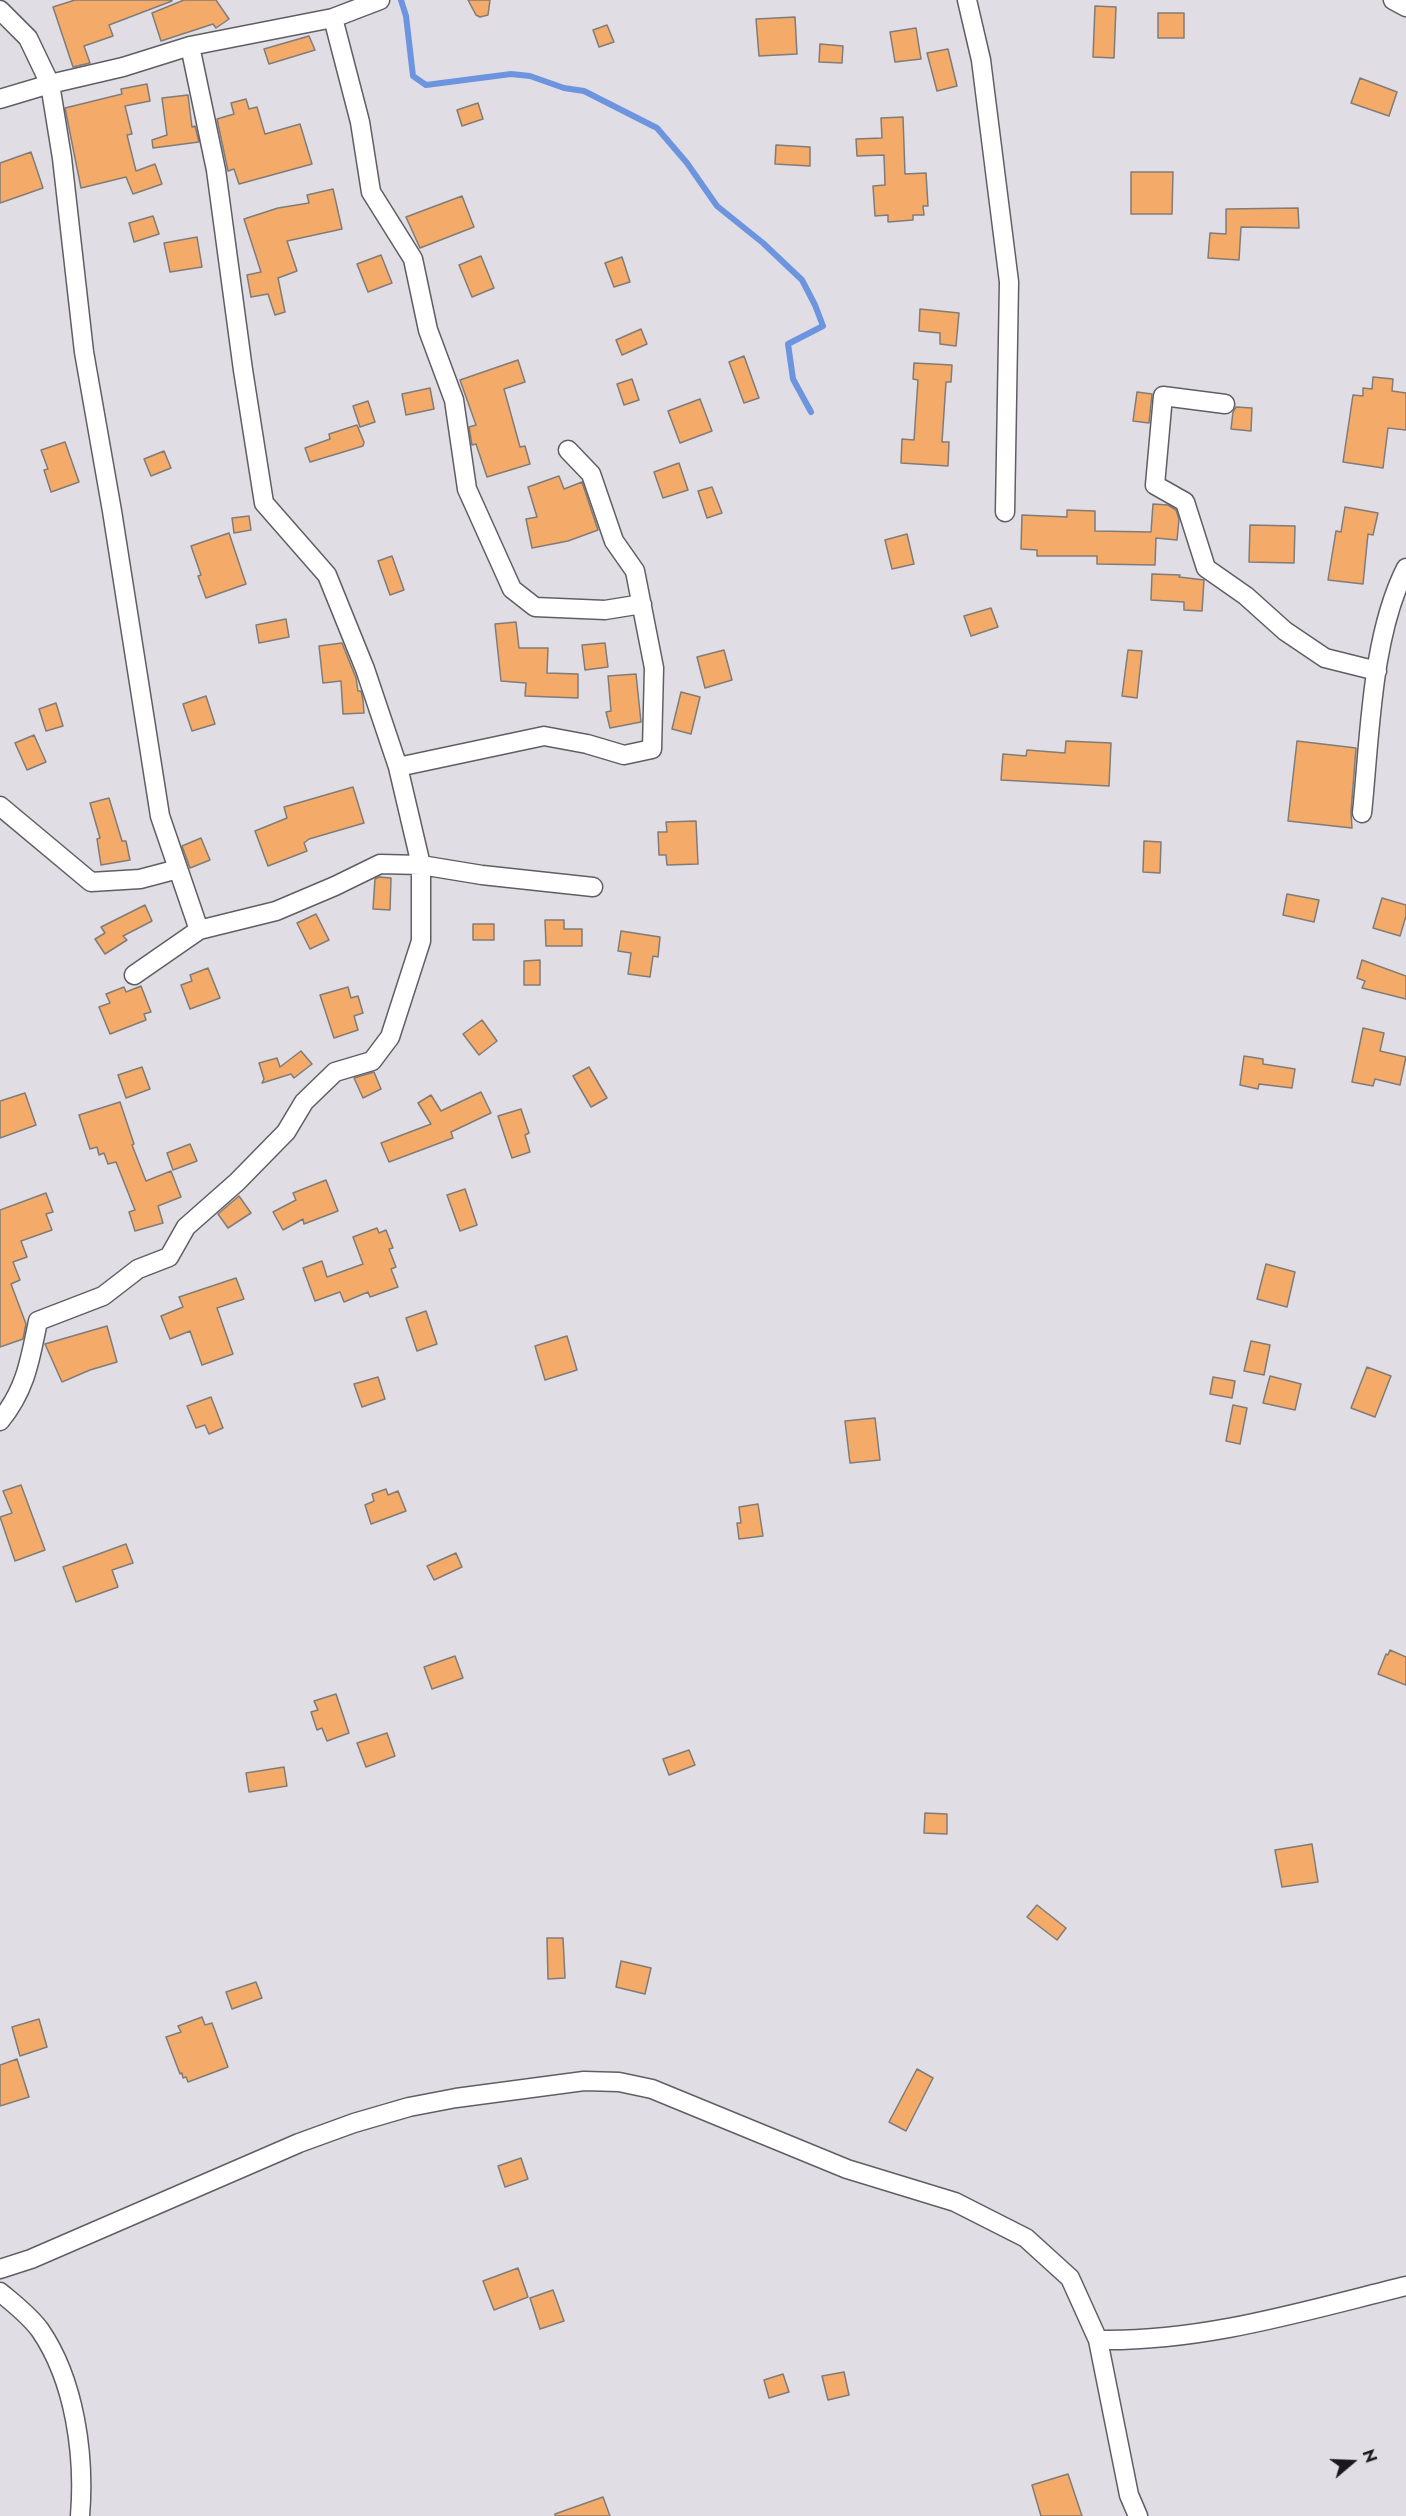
<!DOCTYPE html>
<style>
body{margin:0}
#map{position:relative;width:1406px;height:2516px;overflow:hidden;background:#e0dde4;font-family:Jost,sans-serif}
canvas{display:block}
.north{position:absolute;left:1322px;top:2432px;width:60px;height:60px;-webkit-text-stroke:4px #e0dde4;paint-order:stroke;rotate:71deg;font-size:16px;font-weight:700;line-height:24px;text-align:center;color:#19181a}
.north::after{content:'';display:block;margin:auto;width:21px;height:27px;background:#19181a;clip-path:polygon(50% 0,100% 100%,50% 72%,0 100%)}
</style>
<div id="map">
<canvas width="1406" height="2516"></canvas>
<div class="north">N</div>
</div>
<script>
const c = document.querySelector('canvas').getContext('2d');
c.lineJoin = 'round';
function strokePath(path, color, width, dash) {
  c.strokeStyle = color;
  c.lineWidth = width;
  c.lineCap = dash ? 'butt' : 'round';
  c.setLineDash(dash || []);
  c.stroke(path);
}
function fillPath(path, color) {
  c.fillStyle = color;
  c.fill(path, 'evenodd');
}
strokePath(new Path2D(`
 M 401,0 L 406,16 L 413,76 L 426,85 L 511,74 L 530,76 L 564,88 L 584,91 L 657,128 L 687,163 L 717,206 L 763,243 L 802,280 L 815,305 L 823,326 L 788,344 L 793,379 L 811,412`), '#6c94df', 6);
const building = new Path2D(`
 M 75,0 L 171,0 L 172,1 L 109,25 L 113,36 L 84,46 L 90,63 L 73,67 L 53,7 Z
 M 184,0 L 216,0 L 229,19 L 216,28 L 213,24 L 161,41 L 152,13 Z
 M 468,0 L 490,0 L 488,15 L 480,17 L 476,15 Z
 M 1095,6 L 1116,7 L 1114,58 L 1093,57 Z
 M 1158,13 L 1184,13 L 1184,38 L 1158,38 Z
 M 795,17 L 797,54 L 759,56 L 756,19 Z
 M 607,25 L 614,42 L 599,47 L 593,30 Z
 M 916,28 L 921,59 L 895,62 L 890,32 Z
 M 309,36 L 315,50 L 269,64 L 264,49 Z
 M 820,44 L 843,46 L 842,63 L 819,62 Z
 M 948,49 L 957,86 L 937,91 L 927,53 Z
 M 1360,78 L 1397,92 L 1389,116 L 1351,103 Z
 M 147,84 L 150,101 L 125,106 L 132,134 L 127,135 L 136,171 L 155,164 L 162,184 L 133,194 L 126,177 L 81,188 L 65,108 L 122,94 L 121,89 Z
 M 188,95 L 192,127 L 195,126 L 199,142 L 153,148 L 152,140 L 167,135 L 162,98 Z
 M 246,99 L 249,109 L 257,107 L 265,134 L 300,124 L 312,164 L 239,184 L 234,169 L 228,171 L 217,119 L 234,114 L 231,103 Z
 M 478,103 L 483,119 L 462,126 L 457,110 Z
 M 903,117 L 905,174 L 926,173 L 928,206 L 923,206 L 924,215 L 913,215 L 913,220 L 888,222 L 888,215 L 875,216 L 873,186 L 885,185 L 884,155 L 857,156 L 856,139 L 882,138 L 881,118 Z
 M 776,145 L 810,147 L 810,166 L 775,164 Z
 M 31,152 L 43,188 L 0,203 L 0,163 Z
 M 1131,172 L 1173,172 L 1172,214 L 1131,214 Z
 M 333,189 L 342,229 L 287,241 L 297,271 L 278,278 L 285,312 L 275,315 L 268,294 L 251,297 L 247,275 L 261,272 L 244,219 L 278,208 L 309,203 L 307,195 Z
 M 462,196 L 474,227 L 420,248 L 406,217 Z
 M 1298,208 L 1299,228 L 1241,227 L 1239,260 L 1208,258 L 1210,233 L 1226,234 L 1226,209 Z
 M 153,216 L 159,234 L 134,242 L 129,223 Z
 M 197,237 L 202,267 L 170,272 L 164,243 Z
 M 381,255 L 392,283 L 368,292 L 357,264 Z
 M 481,256 L 494,288 L 472,297 L 459,265 Z
 M 622,257 L 630,282 L 614,287 L 605,263 Z
 M 920,309 L 959,313 L 956,346 L 940,344 L 940,333 L 919,331 Z
 M 641,329 L 647,344 L 622,355 L 616,340 Z
 M 744,356 L 759,398 L 744,403 L 729,362 Z
 M 518,360 L 525,382 L 504,389 L 520,447 L 525,446 L 530,464 L 487,477 L 476,444 L 472,445 L 469,427 L 476,425 L 460,380 Z
 M 914,363 L 952,365 L 951,382 L 946,382 L 942,442 L 949,442 L 948,466 L 901,463 L 902,439 L 914,440 L 918,380 L 913,379 Z
 M 1373,377 L 1393,379 L 1392,391 L 1406,393 L 1406,430 L 1388,428 L 1383,468 L 1343,462 L 1353,395 L 1363,396 L 1363,388 L 1372,389 Z
 M 632,379 L 639,400 L 624,405 L 617,384 Z
 M 430,388 L 434,409 L 406,415 L 402,394 Z
 M 1137,392 L 1152,394 L 1149,423 L 1133,421 Z
 M 700,399 L 712,431 L 680,443 L 668,411 Z
 M 368,401 L 375,422 L 360,427 L 353,406 Z
 M 1236,407 L 1252,408 L 1251,431 L 1231,429 L 1233,412 Z
 M 357,425 L 364,442 L 363,446 L 310,462 L 305,448 L 330,439 L 329,434 Z
 M 65,442 L 79,482 L 51,492 L 44,470 L 48,469 L 41,450 Z
 M 164,451 L 171,468 L 151,476 L 144,459 Z
 M 679,463 L 688,490 L 663,498 L 654,472 Z
 M 559,476 L 564,489 L 582,482 L 598,530 L 568,541 L 532,548 L 526,519 L 537,517 L 528,487 Z
 M 712,487 L 722,513 L 707,518 L 698,491 Z
 M 1153,504 L 1168,505 L 1176,510 L 1179,519 L 1177,540 L 1156,538 L 1155,565 L 1097,564 L 1097,556 L 1037,556 L 1037,550 L 1021,549 L 1022,515 L 1067,517 L 1067,510 L 1095,511 L 1095,531 L 1151,532 Z
 M 1345,507 L 1378,513 L 1373,535 L 1368,534 L 1363,584 L 1328,580 L 1336,531 L 1341,532 Z
 M 249,516 L 251,530 L 234,533 L 232,518 Z
 M 1250,525 L 1295,526 L 1294,563 L 1249,562 Z
 M 229,533 L 246,584 L 206,598 L 198,576 L 201,575 L 191,546 Z
 M 907,534 L 914,564 L 892,569 L 885,540 Z
 M 392,556 L 404,590 L 390,595 L 378,561 Z
 M 1152,574 L 1180,575 L 1179,577 L 1204,580 L 1202,611 L 1184,610 L 1184,602 L 1151,600 Z
 M 991,608 L 998,627 L 971,636 L 964,616 Z
 M 286,619 L 289,637 L 259,643 L 256,625 Z
 M 516,622 L 519,648 L 548,648 L 547,673 L 578,674 L 578,698 L 525,696 L 526,683 L 501,681 L 495,624 Z
 M 342,643 L 356,678 L 358,691 L 361,691 L 363,700 L 364,713 L 343,714 L 341,681 L 323,683 L 319,646 Z
 M 605,643 L 608,667 L 585,670 L 582,645 Z
 M 724,650 L 732,680 L 705,688 L 697,657 Z
 M 1128,650 L 1142,651 L 1137,698 L 1122,696 Z
 M 636,674 L 641,722 L 610,728 L 606,712 L 611,711 L 608,676 Z
 M 681,692 L 700,697 L 691,734 L 672,729 Z
 M 206,696 L 215,724 L 192,731 L 183,704 Z
 M 56,703 L 63,726 L 46,731 L 39,709 Z
 M 34,735 L 46,762 L 27,770 L 15,743 Z
 M 1066,741 L 1111,743 L 1109,786 L 1001,780 L 1003,754 L 1026,756 L 1027,750 L 1065,753 Z
 M 1297,741 L 1356,748 L 1351,812 L 1352,828 L 1288,821 Z
 M 353,787 L 364,823 L 309,839 L 304,843 L 307,851 L 268,866 L 255,831 L 287,818 L 284,807 Z
 M 109,798 L 122,841 L 126,841 L 130,860 L 101,865 L 97,839 L 100,838 L 90,803 Z
 M 696,821 L 698,864 L 667,865 L 666,855 L 659,855 L 658,832 L 667,832 L 666,822 Z
 M 201,838 L 210,860 L 190,868 L 182,846 Z
 M 1144,841 L 1161,842 L 1160,873 L 1143,872 Z
 M 379,877 L 391,878 L 390,910 L 373,909 L 375,879 Z
 M 1287,894 L 1319,900 L 1314,922 L 1283,915 Z
 M 1382,898 L 1406,905 L 1406,916 L 1400,936 L 1373,928 Z
 M 145,905 L 152,921 L 123,936 L 127,940 L 105,954 L 95,939 L 105,933 L 101,927 Z
 M 316,914 L 329,940 L 310,949 L 297,923 Z
 M 545,920 L 564,920 L 564,929 L 582,929 L 582,946 L 546,946 Z
 M 473,924 L 494,924 L 494,940 L 473,940 Z
 M 621,931 L 660,937 L 658,957 L 653,956 L 650,977 L 628,974 L 631,953 L 618,951 Z
 M 540,960 L 540,985 L 524,985 L 524,961 Z
 M 1362,960 L 1406,976 L 1406,999 L 1362,988 L 1365,981 L 1357,978 Z
 M 208,968 L 220,998 L 190,1009 L 181,985 L 192,981 L 190,975 Z
 M 141,986 L 151,1012 L 144,1014 L 146,1020 L 110,1034 L 99,1007 L 110,1003 L 106,994 L 124,987 L 126,992 Z
 M 348,987 L 351,998 L 358,996 L 363,1013 L 354,1016 L 358,1030 L 334,1038 L 320,995 Z
 M 482,1020 L 497,1041 L 479,1055 L 463,1034 Z
 M 1363,1028 L 1384,1033 L 1380,1051 L 1406,1057 L 1400,1085 L 1375,1079 L 1373,1086 L 1352,1082 Z
 M 301,1051 L 312,1064 L 294,1078 L 291,1074 L 262,1083 L 264,1079 L 259,1063 L 277,1058 L 280,1067 Z
 M 1244,1056 L 1263,1059 L 1263,1064 L 1295,1069 L 1292,1088 L 1259,1084 L 1258,1089 L 1240,1085 Z
 M 142,1067 L 150,1089 L 126,1098 L 118,1075 Z
 M 589,1067 L 607,1098 L 591,1107 L 573,1076 Z
 M 374,1072 L 381,1089 L 363,1098 L 354,1078 Z
 M 481,1092 L 491,1113 L 451,1132 L 453,1138 L 389,1162 L 381,1143 L 431,1124 L 418,1103 L 431,1095 L 441,1111 Z
 M 25,1093 L 36,1125 L 0,1138 L 0,1101 Z
 M 120,1102 L 134,1144 L 132,1145 L 146,1181 L 171,1171 L 181,1197 L 158,1206 L 163,1223 L 135,1231 L 129,1212 L 135,1210 L 116,1162 L 108,1164 L 104,1153 L 99,1155 L 97,1147 L 90,1149 L 79,1115 Z
 M 521,1109 L 529,1133 L 525,1135 L 530,1152 L 512,1158 L 498,1116 Z
 M 190,1144 L 197,1161 L 173,1170 L 167,1153 Z
 M 326,1180 L 338,1211 L 304,1224 L 303,1219 L 283,1230 L 273,1212 L 296,1200 L 293,1193 Z
 M 465,1189 L 477,1225 L 460,1231 L 447,1195 Z
 M 46,1193 L 53,1212 L 46,1214 L 52,1230 L 21,1241 L 27,1257 L 13,1262 L 20,1280 L 11,1284 L 26,1324 L 23,1339 L 0,1347 L 0,1210 Z
 M 239,1196 L 251,1213 L 228,1228 L 218,1214 Z
 M 377,1228 L 379,1233 L 386,1230 L 393,1248 L 389,1249 L 396,1267 L 391,1269 L 398,1287 L 370,1297 L 368,1292 L 344,1302 L 340,1292 L 315,1301 L 303,1268 L 322,1261 L 327,1277 L 363,1264 L 353,1237 Z
 M 1266,1264 L 1295,1272 L 1287,1307 L 1257,1299 Z
 M 236,1278 L 244,1299 L 217,1308 L 233,1354 L 202,1365 L 190,1331 L 170,1339 L 161,1316 L 183,1307 L 179,1297 Z
 M 426,1311 L 437,1344 L 417,1351 L 406,1318 Z
 M 107,1326 L 117,1362 L 90,1370 L 62,1382 L 45,1344 Z
 M 567,1336 L 577,1370 L 545,1380 L 535,1346 Z
 M 1251,1341 L 1270,1345 L 1264,1375 L 1244,1371 Z
 M 1367,1367 L 1391,1376 L 1375,1417 L 1351,1408 Z
 M 1270,1376 L 1301,1384 L 1295,1410 L 1263,1403 Z
 M 378,1377 L 385,1399 L 362,1407 L 354,1384 Z
 M 1213,1377 L 1235,1381 L 1232,1398 L 1210,1394 Z
 M 211,1397 L 223,1428 L 209,1434 L 205,1425 L 196,1428 L 187,1406 Z
 M 1233,1405 L 1247,1408 L 1240,1444 L 1226,1441 Z
 M 875,1418 L 880,1460 L 850,1463 L 845,1421 Z
 M 21,1485 L 45,1550 L 15,1561 L 0,1517 L 12,1513 L 3,1491 Z
 M 386,1489 L 388,1495 L 398,1491 L 406,1511 L 371,1524 L 365,1505 L 374,1501 L 372,1494 Z
 M 758,1504 L 763,1536 L 739,1539 L 737,1523 L 741,1523 L 739,1507 Z
 M 126,1544 L 133,1563 L 112,1570 L 118,1587 L 76,1602 L 63,1567 Z
 M 456,1553 L 462,1567 L 434,1580 L 427,1566 Z
 M 1390,1650 L 1406,1657 L 1406,1685 L 1378,1674 L 1386,1654 L 1388,1655 Z
 M 455,1656 L 463,1678 L 432,1689 L 424,1667 Z
 M 336,1694 L 349,1733 L 327,1741 L 322,1728 L 317,1730 L 311,1712 L 318,1710 L 314,1701 Z
 M 387,1733 L 395,1756 L 366,1767 L 357,1743 Z
 M 689,1750 L 695,1765 L 669,1775 L 663,1759 Z
 M 284,1767 L 287,1786 L 249,1792 L 246,1773 Z
 M 925,1813 L 947,1814 L 947,1834 L 924,1833 Z
 M 1312,1844 L 1318,1882 L 1282,1887 L 1275,1850 Z
 M 1037,1905 L 1066,1928 L 1057,1940 L 1027,1917 Z
 M 547,1938 L 563,1938 L 565,1978 L 548,1979 Z
 M 621,1961 L 651,1968 L 645,1994 L 616,1987 Z
 M 256,1982 L 262,1998 L 232,2009 L 226,1992 Z
 M 202,2017 L 205,2025 L 212,2023 L 228,2067 L 188,2082 L 186,2077 L 183,2078 L 182,2073 L 180,2074 L 166,2037 L 181,2032 L 178,2026 Z
 M 39,2019 L 47,2047 L 20,2056 L 12,2027 Z
 M 17,2059 L 29,2097 L 0,2106 L 0,2065 Z
 M 917,2069 L 933,2078 L 906,2131 L 889,2122 Z
 M 521,2158 L 528,2179 L 505,2187 L 498,2166 Z
 M 518,2268 L 528,2297 L 494,2310 L 483,2281 Z
 M 553,2290 L 564,2321 L 540,2329 L 530,2298 Z
 M 844,2372 L 849,2395 L 828,2400 L 822,2376 Z
 M 783,2374 L 789,2392 L 769,2398 L 764,2380 Z
 M 1068,2474 L 1082,2516 L 1041,2516 L 1032,2485 Z
 M 603,2497 L 610,2516 L 555,2516 L 555,2514 Z`);
fillPath(building, '#f4aa68');
strokePath(building, '#817c77', 1.5);
const minor = new Path2D(`
 M 967,0 L 981,60 L 1009,282 L 1005,512
 M 1393,0 L 1406,7
 M 0,10 L 28,38 L 50,84 L 62,158 L 84,352 L 112,511 L 160,816 L 199,930
 M 333,18 L 360,122 L 371,192 L 413,259 L 428,330 L 454,400 L 467,489 L 512,589 L 535,607 L 605,610 L 642,604
 M 0,99 L 50,84 L 123,67 L 190,46 L 333,18 L 380,0
 M 1225,404 L 1163,396 L 1155,485 L 1185,502 L 1206,568 L 1246,596 L 1285,631 L 1325,658 L 1377,671
 M 398,767 L 544,736 L 587,744 L 624,755 L 652,749 L 654,668 L 635,571 L 614,541 L 591,474 L 568,450
 M 0,806 L 91,882 L 140,879 L 178,869
 M 1362,813 C 1370,737 1371,637 1406,568
 M 134,975 L 199,930 L 276,911 L 335,886 L 380,864 L 421,865 L 482,875 L 593,887
 M 0,1421 C 26,1389 30,1360 38,1321 L 103,1296 L 138,1269 L 169,1257 L 186,1227 L 237,1182 L 286,1132 L 304,1102 L 335,1072 L 372,1061 L 390,1037 L 421,941 L 421,865 L 398,767 L 365,669 L 327,575 L 264,503 L 243,370 L 216,170 L 190,46
 M 0,2269 L 31,2259 L 299,2143 L 354,2123 L 409,2107 L 456,2098 L 584,2081 L 619,2082 L 652,2089 L 847,2169 L 955,2202 L 1026,2238 L 1070,2278 L 1098,2340 L 1129,2495 L 1138,2516
 M 0,2292 C 13,2303 29,2315 40,2330 C 75,2381 85,2455 80,2516
 M 1098,2340 C 1204,2342 1304,2311 1406,2286`);
strokePath(minor, '#605e64', 21);
strokePath(minor, '#fff', 18);
</script>
